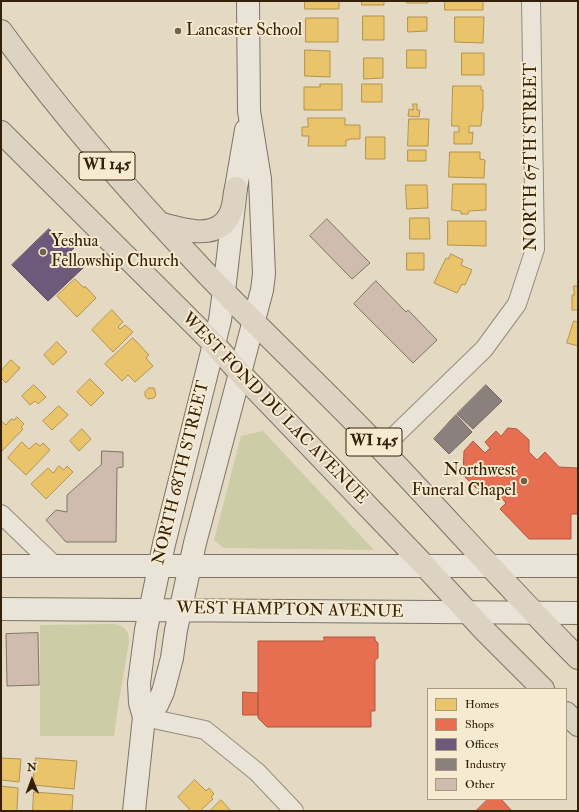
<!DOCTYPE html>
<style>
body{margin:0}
#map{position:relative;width:579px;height:812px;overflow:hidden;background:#e4dac3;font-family:"IM FELL Double Pica",serif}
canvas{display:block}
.frame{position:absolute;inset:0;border:2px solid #34210a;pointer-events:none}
.legend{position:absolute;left:427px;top:688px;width:140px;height:112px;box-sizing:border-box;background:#f6ead0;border:1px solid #a89a81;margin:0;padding:5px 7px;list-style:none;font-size:12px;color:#34210a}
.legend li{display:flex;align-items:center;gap:8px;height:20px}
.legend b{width:20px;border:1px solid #a89a81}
.north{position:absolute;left:12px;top:760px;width:40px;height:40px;-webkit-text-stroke:3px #f6ead0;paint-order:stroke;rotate:359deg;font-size:11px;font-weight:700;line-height:16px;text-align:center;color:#34210a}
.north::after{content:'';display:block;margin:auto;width:14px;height:18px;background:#34210a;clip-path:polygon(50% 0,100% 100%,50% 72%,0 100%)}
</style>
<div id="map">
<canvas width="579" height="812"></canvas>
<div class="frame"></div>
<ul class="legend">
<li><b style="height:11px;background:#e9c46a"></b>Homes</li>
<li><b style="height:11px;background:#e76f51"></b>Shops</li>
<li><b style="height:11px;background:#6d597a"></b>Offices</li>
<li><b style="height:11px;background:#8a817c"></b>Industry</li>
<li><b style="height:11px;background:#cfbcae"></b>Other</li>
</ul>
<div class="north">N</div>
</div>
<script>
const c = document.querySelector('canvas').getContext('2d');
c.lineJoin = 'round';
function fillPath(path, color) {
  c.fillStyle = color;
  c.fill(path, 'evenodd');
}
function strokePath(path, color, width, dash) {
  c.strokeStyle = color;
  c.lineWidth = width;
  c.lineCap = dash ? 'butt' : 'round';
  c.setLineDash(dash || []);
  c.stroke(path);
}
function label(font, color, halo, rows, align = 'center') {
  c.font = font + ' "IM FELL Double Pica",serif';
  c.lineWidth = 4;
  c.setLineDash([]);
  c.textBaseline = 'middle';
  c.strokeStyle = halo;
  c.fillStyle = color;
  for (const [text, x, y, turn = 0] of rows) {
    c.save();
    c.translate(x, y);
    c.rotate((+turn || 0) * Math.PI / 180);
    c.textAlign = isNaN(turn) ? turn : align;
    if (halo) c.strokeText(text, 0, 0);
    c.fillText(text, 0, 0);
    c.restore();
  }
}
fillPath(new Path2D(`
 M 263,431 L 374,550 L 224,548 L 214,540 L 241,436 Z
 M 116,624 C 127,627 129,633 129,643 L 118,706 L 114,736 L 40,736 L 40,625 Z`), '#cccda7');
const homes = new Path2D(`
 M 305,1 L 339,1 L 339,9 L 305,9 Z
 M 362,1 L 384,1 L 384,5 L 362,5 Z
 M 407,1 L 428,1 L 428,3 L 407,3 Z
 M 445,1 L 483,1 L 483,10 L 445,10 Z
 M 363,16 L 384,16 L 384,40 L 363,40 Z
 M 408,17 L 427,17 L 427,31 L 408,32 Z
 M 455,17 L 484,17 L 483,43 L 455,42 Z
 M 306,18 L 338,18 L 338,42 L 306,42 Z
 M 305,50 L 330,51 L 330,77 L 305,76 Z
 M 407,50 L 426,50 L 426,68 L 407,68 Z
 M 462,53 L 484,53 L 484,75 L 462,75 Z
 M 364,58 L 383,58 L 383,78 L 364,79 Z
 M 320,84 L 342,84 L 342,110 L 304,110 L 304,87 L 320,87 Z
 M 362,84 L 382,84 L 382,102 L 362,102 Z
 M 453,86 L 481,86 L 481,90 L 483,90 L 483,111 L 482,111 L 481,126 L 469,126 L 469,133 L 473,132 L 472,144 L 454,144 L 454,132 L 459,132 L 459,126 L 452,126 Z
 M 413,104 L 417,104 L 417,110 L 420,110 L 419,117 L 408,116 L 409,109 L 413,110 Z
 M 308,118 L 345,118 L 345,125 L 360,125 L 360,139 L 349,139 L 349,140 L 346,140 L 346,146 L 308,146 L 309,136 L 302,136 L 302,127 L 308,127 Z
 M 409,119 L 429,119 L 428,146 L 408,146 Z
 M 366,137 L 385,137 L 385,159 L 366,159 Z
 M 408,150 L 426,150 L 426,161 L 408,161 Z
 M 450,152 L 480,152 L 480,159 L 485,160 L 484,178 L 449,177 Z
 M 453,184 L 486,184 L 486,210 L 469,211 L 468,214 L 461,214 L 461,211 L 452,210 Z
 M 406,185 L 427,185 L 428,208 L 407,209 Z
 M 410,218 L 429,218 L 430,239 L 410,239 Z
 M 448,221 L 486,221 L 486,246 L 448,245 Z
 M 407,253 L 424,253 L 424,270 L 407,270 Z
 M 451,254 L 463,260 L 461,265 L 472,270 L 465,285 L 462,284 L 457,293 L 434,283 L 446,258 L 448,259 Z
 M 75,279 L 84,288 L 85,286 L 96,298 L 77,317 L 57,296 Z
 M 574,286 L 578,286 L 578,310 L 572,310 L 572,295 L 574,295 Z
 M 112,310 L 123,322 L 118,327 L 120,329 L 125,325 L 133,332 L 113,352 L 92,330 Z
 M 574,321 L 578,322 L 578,346 L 567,343 Z
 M 133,338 L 149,355 L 146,358 L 153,366 L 135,382 L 128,375 L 122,381 L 105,364 Z
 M 57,342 L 67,352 L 53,365 L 44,355 Z
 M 11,360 L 20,368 L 6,383 L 1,378 L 1,371 Z
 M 90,379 L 104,393 L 91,406 L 77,392 Z
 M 34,385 L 46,397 L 38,404 L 35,401 L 30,405 L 22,396 Z
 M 149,388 L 154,388 L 156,395 L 154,398 L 148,399 L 145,396 L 145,392 Z
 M 59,406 L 68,415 L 52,430 L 43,421 Z
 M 17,417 L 24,424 L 21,427 L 23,429 L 2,451 L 1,421 L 6,425 L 11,419 L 14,420 Z
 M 82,429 L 91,439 L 79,451 L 70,441 Z
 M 22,442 L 29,449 L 36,443 L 40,446 L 43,443 L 50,450 L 26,475 L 8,458 Z
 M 59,466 L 64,470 L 67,466 L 73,472 L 46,499 L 31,484 L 48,468 L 53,473 Z
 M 1,758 L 21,759 L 19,782 L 1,780 Z
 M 36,758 L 77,761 L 74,789 L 33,785 Z
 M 195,780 L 206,791 L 209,788 L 214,794 L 211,797 L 213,799 L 200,811 L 191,811 L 178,797 Z
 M 1,786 L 18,788 L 17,811 L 1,811 Z
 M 34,792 L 73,795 L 72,811 L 33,811 Z
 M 221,800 L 231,811 L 210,811 Z`);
fillPath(homes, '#e9c46a');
strokePath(homes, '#b3934d', 1);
const shops = new Path2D(`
 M 508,428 L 517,429 L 529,440 L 529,452 L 537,460 L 545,452 L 559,467 L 578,468 L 578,514 L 571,514 L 571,539 L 529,539 L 500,509 L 506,503 L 491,488 L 476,488 L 463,475 L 464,451 L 473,441 L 485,453 L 490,448 L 485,442 L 496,431 L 501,436 Z
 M 324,637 L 375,637 L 375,640 L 378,643 L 378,658 L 375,660 L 375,711 L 371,711 L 371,727 L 267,727 L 258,718 L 258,641 L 324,641 Z
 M 243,692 L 258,693 L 258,715 L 243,715 Z
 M 488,799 L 501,799 L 512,811 L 476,811 Z`);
fillPath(shops, '#e76f51');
strokePath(shops, '#b1583c', 1);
const offices = new Path2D(`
 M 49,229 L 64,244 L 67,241 L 74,248 L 71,251 L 85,266 L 48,301 L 12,265 Z`);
fillPath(offices, '#6d597a');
strokePath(offices, '#5c4858', 1);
const industry = new Path2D(`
 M 486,385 L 502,401 L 473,429 L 457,414 Z
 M 456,415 L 472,432 L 449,454 L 434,439 Z`);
fillPath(industry, '#8a817c');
strokePath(industry, '#70645a', 1);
const building = new Path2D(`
 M 327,219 L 370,263 L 352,279 L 310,236 Z
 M 376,281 L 406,312 L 408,310 L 437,340 L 413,363 L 354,304 Z
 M 102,451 L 123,452 L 123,467 L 117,468 L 116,542 L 66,542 L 46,520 L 56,510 L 67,512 L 67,495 L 101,465 Z
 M 38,633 L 39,685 L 7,686 L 6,634 Z`);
fillPath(building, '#cfbcae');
strokePath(building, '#7c7465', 1);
const street = new Path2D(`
 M 381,449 L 484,349 L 517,304 L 535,249 L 531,1
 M 1,514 L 55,566
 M 144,717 L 205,730 L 257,772 L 294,811`);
const secondary = new Path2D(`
 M 1,566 L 578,566
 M 1,609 L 578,613
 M 144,717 L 157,705 L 163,692 L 172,658 L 176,630 L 195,543 L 262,290 L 264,274 L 260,179 L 249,111 L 248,1
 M 134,811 L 144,717 L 140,703 L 139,683 L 146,630 L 164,544 L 220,320 L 224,291 L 236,188 L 246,130`);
const primary = new Path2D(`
 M 1,31 C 62,116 131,194 203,270 C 261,331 323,388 381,449 C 447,518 510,590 578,658
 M 1,132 L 214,344 L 240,373 L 424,565 L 485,631 L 543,689
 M 159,223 C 183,230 219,242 231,212 C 234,205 234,195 236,188
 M 566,713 L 578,725`);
strokePath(street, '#958c7d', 20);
strokePath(secondary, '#7c7465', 24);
strokePath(primary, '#7c7465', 24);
strokePath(street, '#e9e3d8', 18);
strokePath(secondary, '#e9e3d8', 22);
strokePath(primary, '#dcd3c3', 22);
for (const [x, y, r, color] of [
 [178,31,4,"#72624b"],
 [43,252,4,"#72624b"],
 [524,481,4,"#72624b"]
]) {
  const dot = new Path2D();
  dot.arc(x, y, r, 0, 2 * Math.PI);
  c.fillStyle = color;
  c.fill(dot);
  strokePath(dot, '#f6ead0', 1.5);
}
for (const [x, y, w] of [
 [107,166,56],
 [374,442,56]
]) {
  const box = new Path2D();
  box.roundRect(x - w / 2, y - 14, w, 28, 3);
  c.fillStyle = '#f6ead0';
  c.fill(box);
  strokePath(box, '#34210a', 1);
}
label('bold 16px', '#34210a', null, [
 ["WI 145",107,166],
 ["WI 145",374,442]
]);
label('17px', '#34210a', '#f6ead0', [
 ["Lancaster School",186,31],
 ["Yeshua",51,242],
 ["Fellowship Church",51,262],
 ["Northwest",516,471,"right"],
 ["Funeral Chapel",516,491,"right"]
], 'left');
label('17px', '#34210a', '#f6ead0', [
 ["NORTH 67TH STREET",532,157,-90],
 ["WEST FOND DU LAC AVENUE",274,409,46],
 ["NORTH 68TH STREET",182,473,-76],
 ["WEST HAMPTON AVENUE",290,611,1]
]);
</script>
